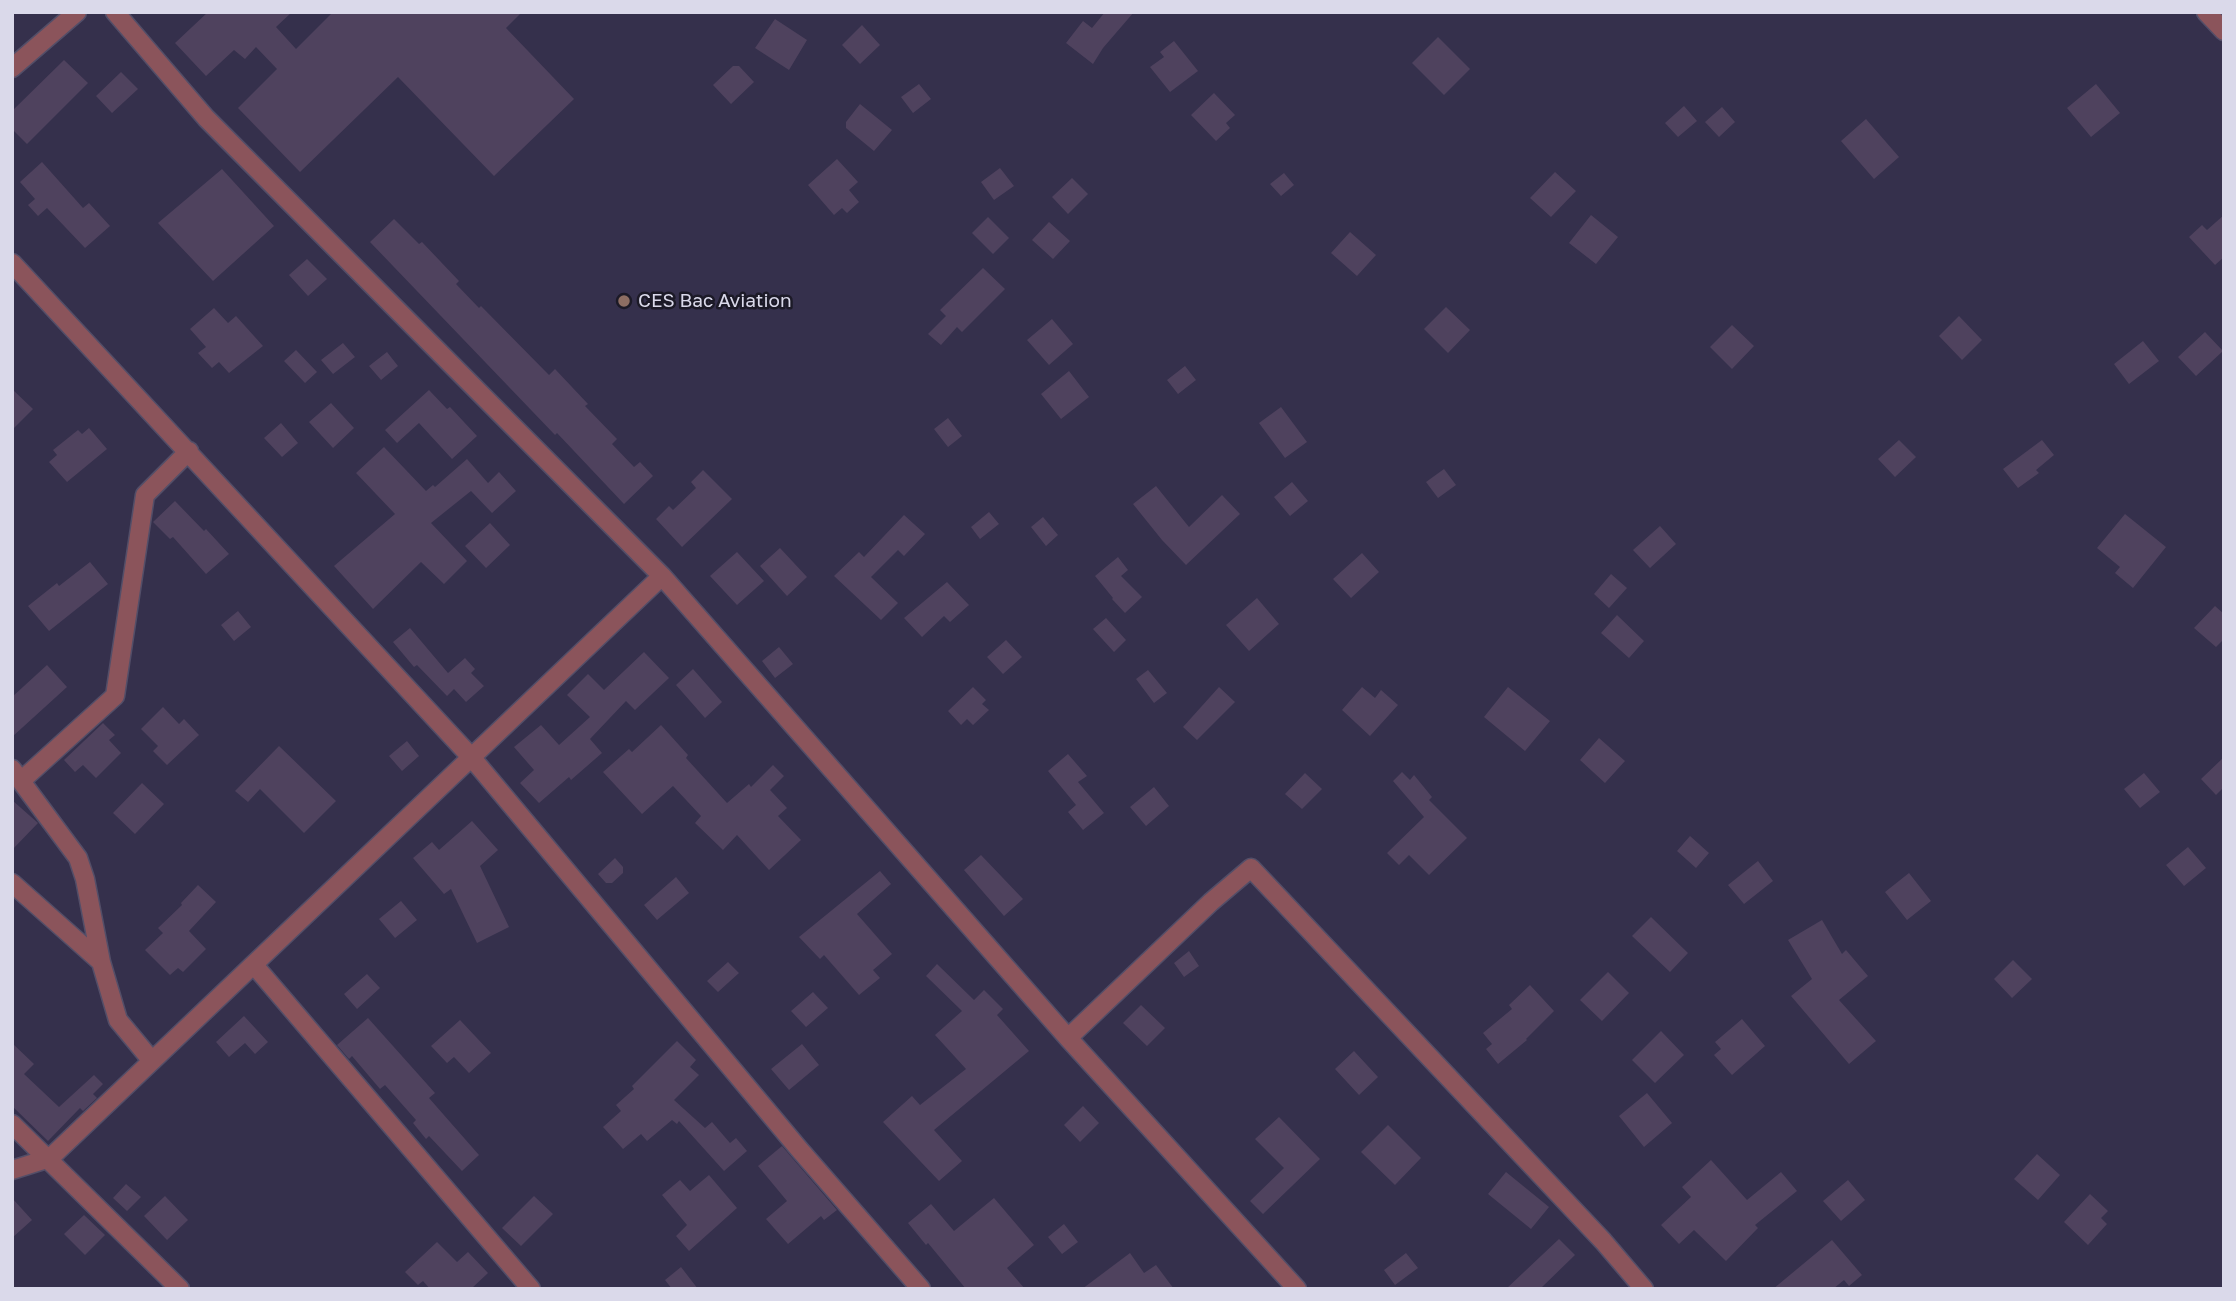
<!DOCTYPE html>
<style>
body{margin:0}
#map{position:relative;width:2236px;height:1301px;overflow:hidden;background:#35304c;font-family:"Golos Text",sans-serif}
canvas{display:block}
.frame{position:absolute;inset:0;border:14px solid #dad9ea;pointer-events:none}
</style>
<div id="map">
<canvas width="2236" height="1301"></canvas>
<div class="frame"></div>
</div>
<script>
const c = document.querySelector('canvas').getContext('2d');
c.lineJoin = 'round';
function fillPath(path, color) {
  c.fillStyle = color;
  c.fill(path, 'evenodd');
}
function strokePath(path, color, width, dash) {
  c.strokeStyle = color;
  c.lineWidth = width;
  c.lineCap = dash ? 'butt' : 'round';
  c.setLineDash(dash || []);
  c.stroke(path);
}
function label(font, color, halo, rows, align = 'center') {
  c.font = font + ' "Golos Text",sans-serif';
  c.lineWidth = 5;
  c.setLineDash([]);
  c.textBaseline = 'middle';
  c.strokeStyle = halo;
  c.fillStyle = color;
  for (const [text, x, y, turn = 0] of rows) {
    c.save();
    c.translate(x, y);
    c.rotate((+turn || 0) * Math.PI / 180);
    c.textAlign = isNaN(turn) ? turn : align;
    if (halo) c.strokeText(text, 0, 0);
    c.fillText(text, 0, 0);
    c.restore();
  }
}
fillPath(new Path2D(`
 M 208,12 L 292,12 L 276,27 L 296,49 L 333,12 L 522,12 L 506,28 L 574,99 L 494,176 L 398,77 L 300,172 L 238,108 L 277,69 L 256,47 L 245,59 L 234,50 L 206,76 L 175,43 Z
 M 1105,12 L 1134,12 L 1103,48 L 1093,64 L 1066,43 L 1083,21 L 1092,28 Z
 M 775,19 L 807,40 L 789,70 L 755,48 Z
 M 862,25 L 880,45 L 860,64 L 842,45 Z
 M 1438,37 L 1470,69 L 1444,95 L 1412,63 Z
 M 1174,41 L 1198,71 L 1170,92 L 1150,67 L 1164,57 L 1160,52 Z
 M 64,60 L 88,83 L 27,144 L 12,129 L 12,111 Z
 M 733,66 L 739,66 L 754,82 L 731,104 L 713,85 Z
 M 121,72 L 138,89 L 112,113 L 96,96 Z
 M 919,84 L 931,99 L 913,113 L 901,97 Z
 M 2096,84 L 2120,113 L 2091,137 L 2067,108 Z
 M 1214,93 L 1235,115 L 1226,123 L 1230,128 L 1216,141 L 1191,115 Z
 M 860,104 L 892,130 L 874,151 L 846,128 L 846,122 Z
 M 1684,106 L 1697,121 L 1678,137 L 1665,123 Z
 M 1722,107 L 1735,122 L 1719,137 L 1705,122 Z
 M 1866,119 L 1899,157 L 1874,179 L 1841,141 Z
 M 837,159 L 858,182 L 849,190 L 859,202 L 847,213 L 842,208 L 834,215 L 808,185 Z
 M 42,162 L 83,208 L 89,203 L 110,226 L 85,248 L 47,208 L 38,216 L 28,205 L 35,199 L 20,182 Z
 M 1000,168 L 1014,186 L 994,200 L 981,182 Z
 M 222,169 L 274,226 L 213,281 L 158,223 Z
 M 1555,172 L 1576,191 L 1551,217 L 1530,198 Z
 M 1284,173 L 1294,185 L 1281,196 L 1270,184 Z
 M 1072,178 L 1088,194 L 1068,214 L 1052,197 Z
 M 1591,215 L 1618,237 L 1596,264 L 1569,243 Z
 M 2224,215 L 2224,257 L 2215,265 L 2189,237 L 2202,225 L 2207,230 Z
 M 988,217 L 1009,238 L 993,254 L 972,233 Z
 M 394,219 L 419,244 L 422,242 L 459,281 L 456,284 L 479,308 L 481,306 L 549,375 L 555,369 L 588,404 L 585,406 L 617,439 L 612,444 L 634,467 L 640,462 L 653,476 L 624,504 L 557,433 L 555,435 L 370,242 Z
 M 1049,222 L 1070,241 L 1053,259 L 1032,240 Z
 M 1350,232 L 1376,255 L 1357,276 L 1331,253 Z
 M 307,259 L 327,279 L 308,296 L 289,275 Z
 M 983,268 L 1005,289 L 962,332 L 957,327 L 941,345 L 928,334 L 946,316 L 940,310 Z
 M 1446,307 L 1470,330 L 1448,353 L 1424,329 Z
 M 214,308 L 228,323 L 236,316 L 263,346 L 229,373 L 219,362 L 212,368 L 198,353 L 206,347 L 190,329 Z
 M 1959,316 L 1982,340 L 1962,360 L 1939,336 Z
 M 1052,319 L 1073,344 L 1049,365 L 1027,340 Z
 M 1732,325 L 1754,346 L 1732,369 L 1710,347 Z
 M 2205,332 L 2223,351 L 2196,376 L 2178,357 Z
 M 2143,341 L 2159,361 L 2129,384 L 2114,364 Z
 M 343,343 L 355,357 L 333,374 L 321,360 Z
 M 296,350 L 317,372 L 305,383 L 284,361 Z
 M 387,352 L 398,366 L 381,380 L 369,366 Z
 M 1185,366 L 1196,380 L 1178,394 L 1167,380 Z
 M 1069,371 L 1089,397 L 1061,419 L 1041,394 Z
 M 12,389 L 33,409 L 12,430 Z
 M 429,390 L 447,409 L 450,407 L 477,436 L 452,459 L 419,423 L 397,443 L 385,430 Z
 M 331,403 L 354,428 L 333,448 L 309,422 Z
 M 1281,407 L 1307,442 L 1285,458 L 1259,423 Z
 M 948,418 L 962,436 L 948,447 L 934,429 Z
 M 281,423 L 298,443 L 282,457 L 264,438 Z
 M 89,428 L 107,449 L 67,482 L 49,462 L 57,455 L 53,450 L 78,430 L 82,434 Z
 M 1899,440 L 1916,457 L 1895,477 L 1878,459 Z
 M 2042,440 L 2054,455 L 2036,470 L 2039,473 L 2018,488 L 2003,469 Z
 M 384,447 L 426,491 L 433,485 L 435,487 L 467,459 L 488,483 L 499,472 L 516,491 L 492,513 L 471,491 L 431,523 L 467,561 L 444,584 L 421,562 L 373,609 L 334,566 L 395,514 L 356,473 Z
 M 1444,469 L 1456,485 L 1438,498 L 1426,482 Z
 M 703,470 L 732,499 L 682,547 L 656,519 L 669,506 L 673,510 L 696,488 L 691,482 Z
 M 1292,482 L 1308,501 L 1290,516 L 1274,497 Z
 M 1156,486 L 1189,527 L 1222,495 L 1240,514 L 1186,565 L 1162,540 L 1133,504 Z
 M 175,501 L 204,531 L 206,529 L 229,554 L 206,574 L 173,537 L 170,539 L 153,522 Z
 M 989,512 L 999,524 L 980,539 L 971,527 Z
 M 2125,514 L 2166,547 L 2133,588 L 2115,573 L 2120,567 L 2097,548 Z
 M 904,515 L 925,534 L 904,556 L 898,550 L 871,577 L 898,603 L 881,620 L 834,576 L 859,552 L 864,557 Z
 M 1043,517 L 1058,535 L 1046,546 L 1031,527 Z
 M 490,523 L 510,545 L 486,568 L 465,546 Z
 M 1660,526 L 1676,544 L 1650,568 L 1633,550 Z
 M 780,548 L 807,577 L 787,596 L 760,566 Z
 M 737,552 L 764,581 L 737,605 L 710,576 Z
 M 1362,553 L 1379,572 L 1351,598 L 1333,579 Z
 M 1118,557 L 1128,570 L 1121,576 L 1142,597 L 1125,613 L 1112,599 L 1113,598 L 1095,576 Z
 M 90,562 L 108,584 L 49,631 L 28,606 L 57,583 L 59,586 Z
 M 1611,574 L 1627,588 L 1609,608 L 1594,594 Z
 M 947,582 L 969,605 L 950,622 L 944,616 L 922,637 L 904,618 Z
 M 1257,598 L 1279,624 L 1249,651 L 1226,625 Z
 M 2215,606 L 2224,614 L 2224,639 L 2216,647 L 2194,628 Z
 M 238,611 L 251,627 L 234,641 L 221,625 Z
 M 1617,615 L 1644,641 L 1629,658 L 1601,633 Z
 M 1106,618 L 1126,640 L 1114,652 L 1093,629 Z
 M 410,628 L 448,673 L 465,658 L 475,669 L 471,673 L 484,686 L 466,702 L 454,689 L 447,696 L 417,665 L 414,667 L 393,642 Z
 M 1006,640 L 1022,657 L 1003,674 L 987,657 Z
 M 779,647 L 793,664 L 775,678 L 762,661 Z
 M 644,652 L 669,678 L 635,710 L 626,701 L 590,739 L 602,753 L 571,780 L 569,777 L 539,803 L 520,783 L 534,770 L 514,747 L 541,725 L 559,745 L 590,717 L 567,695 L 588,674 L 604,690 Z
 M 47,665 L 67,687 L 12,737 L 12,697 Z
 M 693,669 L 722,702 L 705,718 L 676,685 Z
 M 1148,670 L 1167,693 L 1154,703 L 1136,679 Z
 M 973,687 L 986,700 L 982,704 L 989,710 L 973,725 L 967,719 L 961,725 L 948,711 Z
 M 1219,687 L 1235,702 L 1197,740 L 1183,727 Z
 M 1362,687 L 1375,698 L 1381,690 L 1398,705 L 1370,736 L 1342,710 Z
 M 1508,687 L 1550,721 L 1525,751 L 1484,717 Z
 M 163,707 L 179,724 L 184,719 L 199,735 L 167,765 L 153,751 L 158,746 L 141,729 Z
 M 103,723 L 115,735 L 109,740 L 121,753 L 96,778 L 83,765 L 75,772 L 64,760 Z
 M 661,725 L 688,755 L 686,758 L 727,803 L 749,784 L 751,787 L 773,765 L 784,776 L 770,790 L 787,808 L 778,816 L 801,840 L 769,870 L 737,835 L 723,850 L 695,823 L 701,816 L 673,786 L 642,814 L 603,772 L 629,749 L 632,752 Z
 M 1599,738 L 1625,761 L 1605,783 L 1580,760 Z
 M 407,741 L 419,756 L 402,771 L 389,756 Z
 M 279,746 L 336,801 L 304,833 L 260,789 L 248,802 L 235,791 Z
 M 1068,754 L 1087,776 L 1078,782 L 1104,813 L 1083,830 L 1068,812 L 1076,805 L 1048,771 Z
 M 2224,757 L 2224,787 L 2216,795 L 2201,779 Z
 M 1402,772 L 1410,780 L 1414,775 L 1432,797 L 1429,800 L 1467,838 L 1429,875 L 1409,855 L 1399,865 L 1387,853 L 1424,817 L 1393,781 Z
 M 1305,773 L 1322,789 L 1302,809 L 1285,794 Z
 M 2144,773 L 2160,792 L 2140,808 L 2124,789 Z
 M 142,783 L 164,804 L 135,834 L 113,813 Z
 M 1154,787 L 1169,806 L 1146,826 L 1130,807 Z
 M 12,800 L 38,823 L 12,850 Z
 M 472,821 L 498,850 L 480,866 L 509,927 L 477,943 L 451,889 L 444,894 L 413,858 L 432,842 L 439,850 Z
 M 1690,836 L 1709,853 L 1696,868 L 1677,851 Z
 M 2188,847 L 2206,868 L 2184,886 L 2166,865 Z
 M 981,855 L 1023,899 L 1004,916 L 964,870 Z
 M 615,858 L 623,867 L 623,873 L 612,883 L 606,883 L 598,874 Z
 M 1758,861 L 1773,881 L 1744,904 L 1728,885 Z
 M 880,871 L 891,884 L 857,914 L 892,954 L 873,970 L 880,978 L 859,995 L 824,955 L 820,959 L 799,937 Z
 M 1909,873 L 1931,901 L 1907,920 L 1885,892 Z
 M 676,877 L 689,893 L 657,920 L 644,905 Z
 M 198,885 L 216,902 L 189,931 L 206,949 L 183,972 L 178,968 L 170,975 L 145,950 L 163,933 L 158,928 L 182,905 L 181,903 Z
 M 401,901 L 417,920 L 395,938 L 379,919 Z
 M 1651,917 L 1688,953 L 1670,972 L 1632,936 Z
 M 1822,920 L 1842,954 L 1846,950 L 1868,976 L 1839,1000 L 1876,1041 L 1849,1064 L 1791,996 L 1812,979 L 1788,940 Z
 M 1189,951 L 1199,966 L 1184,977 L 1174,963 Z
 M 2013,960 L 2032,979 L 2012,998 L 1994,979 Z
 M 728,962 L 739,973 L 718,992 L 707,981 Z
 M 937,964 L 974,1000 L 984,990 L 1003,1009 L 997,1015 L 1029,1051 L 934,1130 L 962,1161 L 939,1181 L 883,1122 L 912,1096 L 920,1105 L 966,1069 L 935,1035 L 962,1011 L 926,976 Z
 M 1608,972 L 1629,993 L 1602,1021 L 1580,1000 Z
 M 367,974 L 380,988 L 357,1009 L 344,994 Z
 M 1530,985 L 1554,1011 L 1526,1039 L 1527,1040 L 1498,1064 L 1486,1049 L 1492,1044 L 1483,1033 L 1512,1009 L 1509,1005 Z
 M 813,992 L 828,1008 L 806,1027 L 791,1011 Z
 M 1141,1005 L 1165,1028 L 1147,1046 L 1123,1023 Z
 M 244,1016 L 268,1042 L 255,1054 L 245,1043 L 229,1057 L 216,1042 Z
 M 368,1018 L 435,1093 L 429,1098 L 479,1155 L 462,1171 L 429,1136 L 426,1139 L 413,1123 L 416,1120 L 385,1085 L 380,1089 L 352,1056 L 349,1059 L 337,1045 Z
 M 1742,1019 L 1765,1046 L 1732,1075 L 1714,1055 L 1721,1049 L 1715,1042 Z
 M 460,1020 L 491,1053 L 469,1073 L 454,1057 L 447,1063 L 431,1046 Z
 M 1661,1031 L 1684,1055 L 1655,1083 L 1632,1060 Z
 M 677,1041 L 696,1060 L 690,1067 L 699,1075 L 674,1100 L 705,1128 L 712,1122 L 730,1143 L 736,1138 L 747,1151 L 724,1171 L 679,1121 L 677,1124 L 672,1120 L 647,1141 L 641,1134 L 623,1149 L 603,1127 L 621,1111 L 616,1105 L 634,1089 L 632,1086 Z
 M 12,1043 L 34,1064 L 24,1074 L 59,1107 L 94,1075 L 103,1084 L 93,1094 L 97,1098 L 83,1111 L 80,1108 L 48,1141 L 12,1106 Z
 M 802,1044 L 819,1065 L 789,1090 L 771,1069 Z
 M 1354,1051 L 1378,1077 L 1359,1095 L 1335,1069 Z
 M 1647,1093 L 1672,1123 L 1644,1147 L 1619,1116 Z
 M 1083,1106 L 1099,1123 L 1080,1142 L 1064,1125 Z
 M 1279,1117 L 1320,1159 L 1263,1214 L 1250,1201 L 1284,1168 L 1255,1139 Z
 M 1388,1125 L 1421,1158 L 1395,1185 L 1361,1152 Z
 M 782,1146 L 837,1210 L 824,1220 L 821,1216 L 788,1244 L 766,1219 L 787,1201 L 758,1166 Z
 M 2037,1154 L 2060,1175 L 2038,1200 L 2014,1179 Z
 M 1711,1160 L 1747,1200 L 1781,1172 L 1797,1191 L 1755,1225 L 1758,1228 L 1726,1261 L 1694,1230 L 1679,1244 L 1661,1225 L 1691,1197 L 1682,1187 Z
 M 1506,1172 L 1549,1207 L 1531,1229 L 1488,1194 Z
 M 709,1175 L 737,1208 L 689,1251 L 676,1236 L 687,1225 L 662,1195 L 680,1180 L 690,1191 Z
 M 1848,1180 L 1865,1200 L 1841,1221 L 1823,1201 Z
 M 126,1184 L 141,1197 L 127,1211 L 113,1198 Z
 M 2090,1194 L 2108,1211 L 2101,1218 L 2107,1224 L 2088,1245 L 2064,1222 Z
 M 165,1196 L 188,1220 L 167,1240 L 144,1216 Z
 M 534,1196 L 553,1214 L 521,1246 L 502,1228 Z
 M 12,1198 L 32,1220 L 12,1238 Z
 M 994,1198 L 1034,1245 L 1007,1268 L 1025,1289 L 966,1289 L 928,1243 L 926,1245 L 908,1223 L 931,1204 L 954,1231 Z
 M 84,1215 L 105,1235 L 85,1255 L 64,1234 Z
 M 1064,1224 L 1078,1242 L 1062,1254 L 1048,1237 Z
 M 1559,1239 L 1575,1255 L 1540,1289 L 1506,1289 Z
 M 1832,1240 L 1862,1275 L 1849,1286 L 1844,1280 L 1833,1289 L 1773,1289 Z
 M 437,1242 L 457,1262 L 468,1252 L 488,1273 L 471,1289 L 430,1289 L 423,1281 L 418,1285 L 405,1272 Z
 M 1130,1253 L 1144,1273 L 1156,1265 L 1174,1289 L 1082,1289 Z
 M 1406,1253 L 1418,1268 L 1395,1285 L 1384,1270 Z
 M 681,1267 L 698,1289 L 672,1289 L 665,1280 Z`), '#4f425e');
const minor = new Path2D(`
 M 115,12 L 206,118 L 662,576 L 1068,1038 L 1297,1289
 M 2206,12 L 2224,31
 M 12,68 L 77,12
 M 12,263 L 472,758 L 799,1149 L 921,1289
 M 12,769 L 78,858 L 85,879 L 101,962 L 118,1020 L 152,1061
 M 22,780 L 115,696 L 145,495 L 189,451
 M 12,883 L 101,962
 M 254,965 L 531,1289
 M 1068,1038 L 1211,902 L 1251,868 L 1603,1241 L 1644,1289
 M 12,1124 L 180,1289
 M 12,1170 L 50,1158 L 662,576`);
strokePath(minor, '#534e68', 21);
strokePath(minor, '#8b545b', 18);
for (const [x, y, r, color] of [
 [624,301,7,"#8d6e63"]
]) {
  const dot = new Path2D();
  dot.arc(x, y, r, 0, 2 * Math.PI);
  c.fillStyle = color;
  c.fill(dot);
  strokePath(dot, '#1c1a27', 2.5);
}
label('19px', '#dad9ea', '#1c1a27', [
 ["CES Bac Aviation",638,301]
], 'left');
</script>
